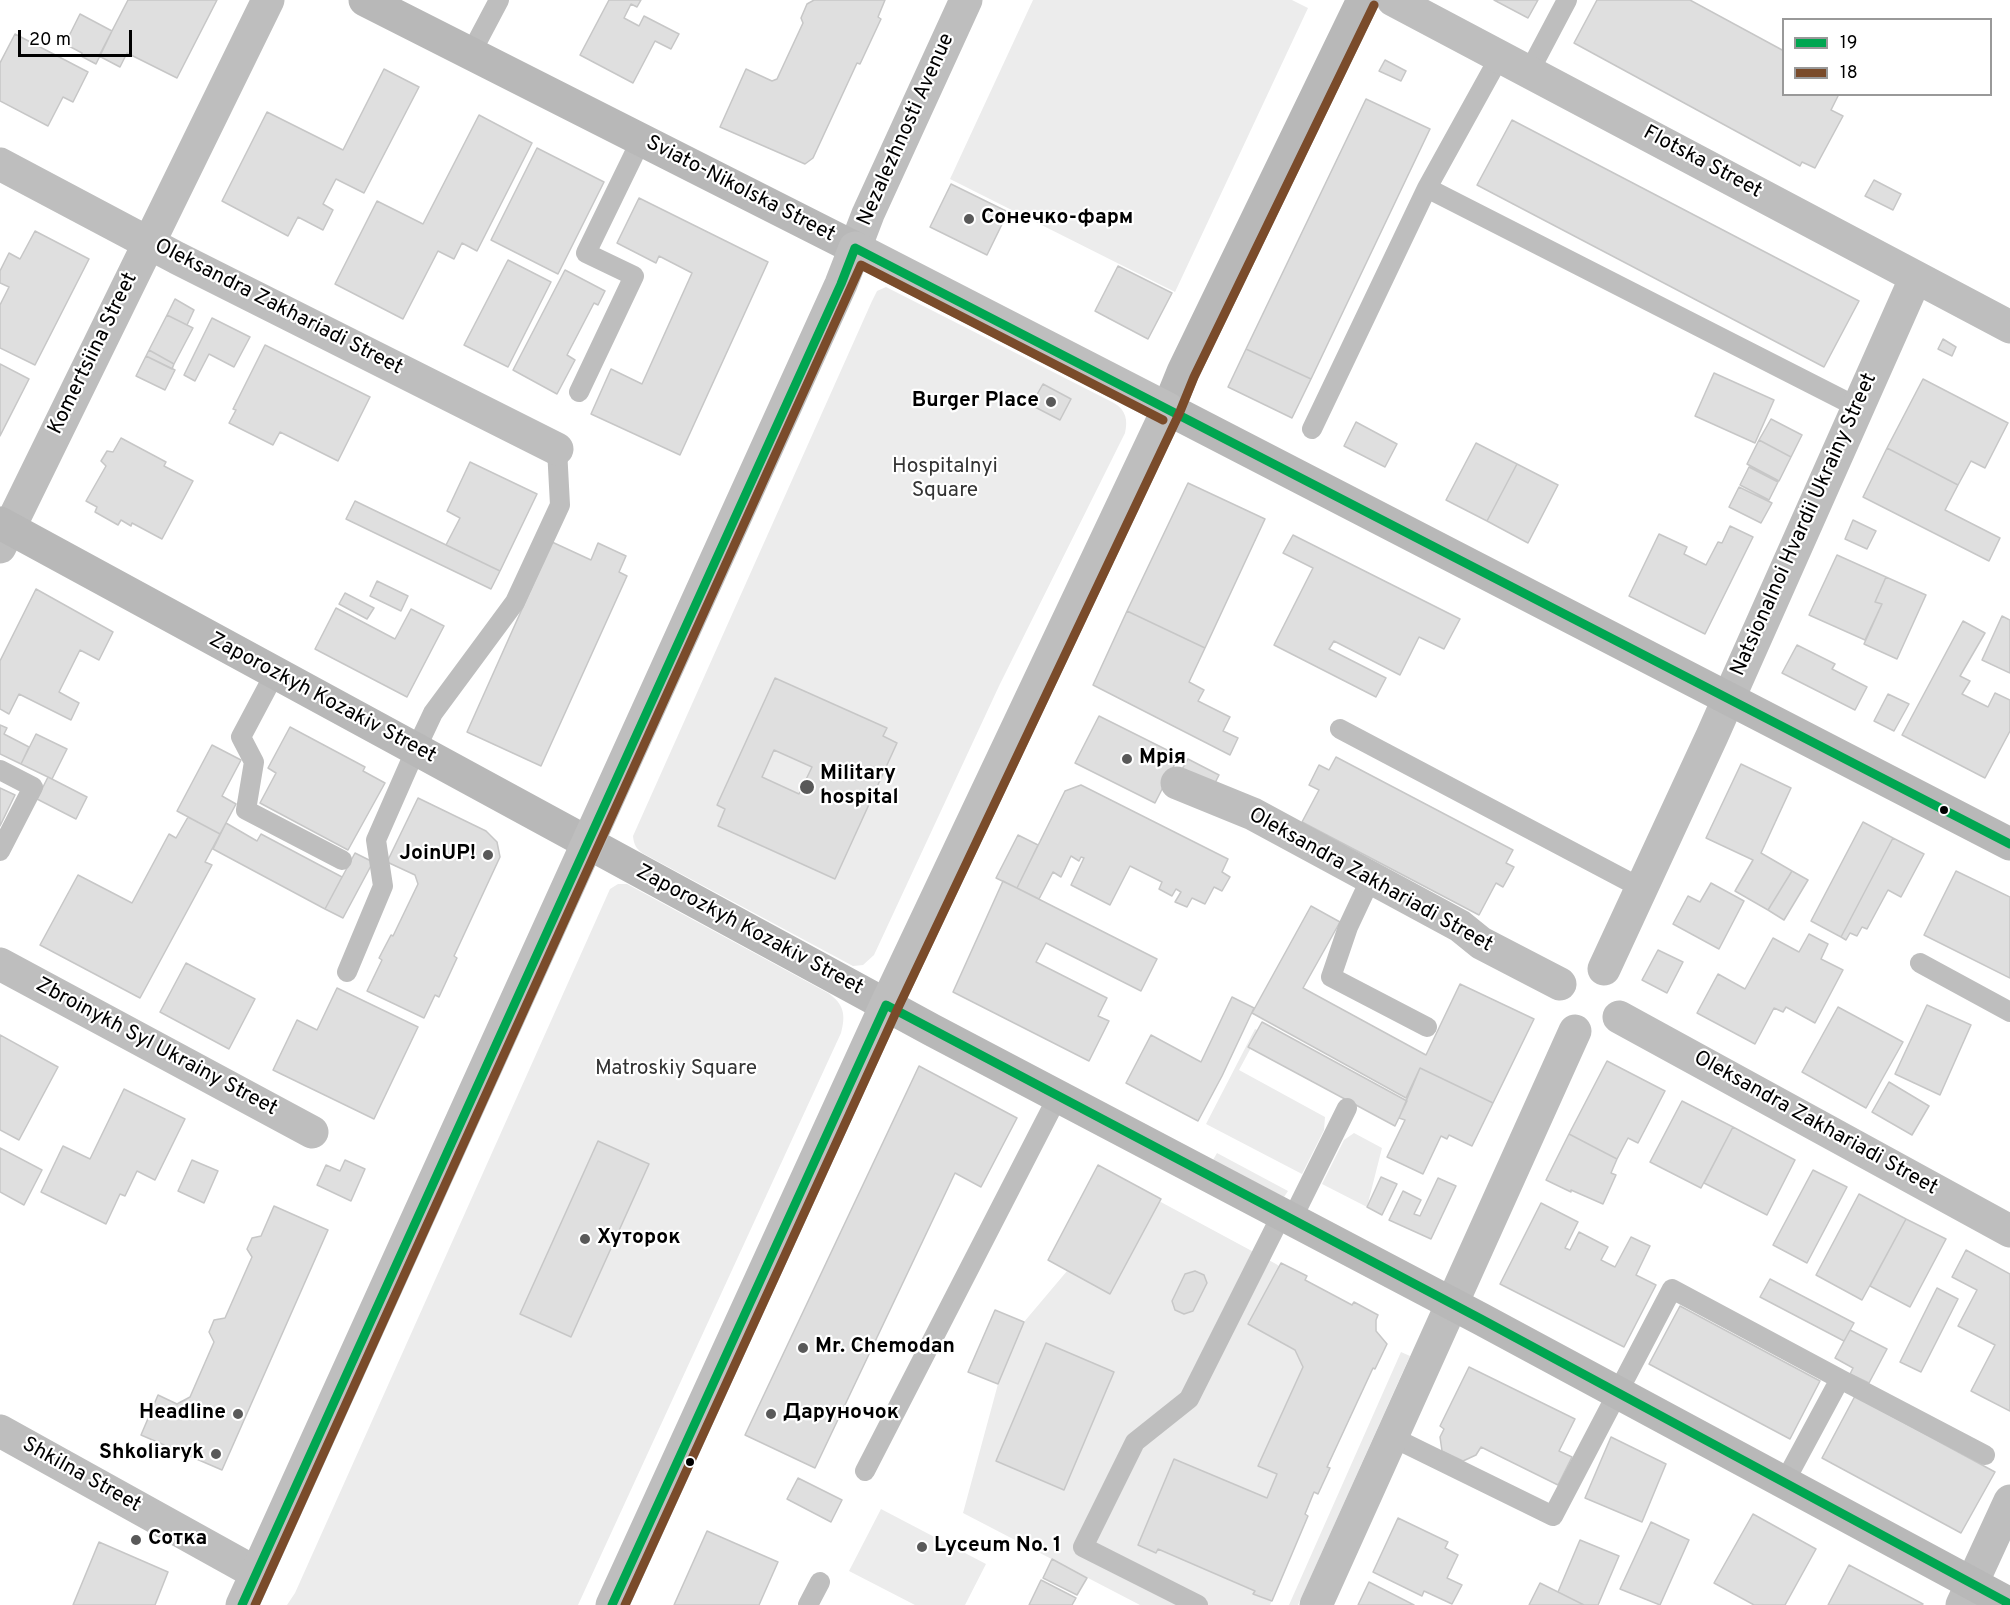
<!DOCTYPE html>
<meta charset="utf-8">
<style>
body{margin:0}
#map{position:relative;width:2010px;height:1605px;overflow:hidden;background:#fff;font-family:Overpass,sans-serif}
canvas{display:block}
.legend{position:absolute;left:1782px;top:18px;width:210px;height:78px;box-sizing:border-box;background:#fff;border:2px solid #999;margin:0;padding:8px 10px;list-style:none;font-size:18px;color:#000}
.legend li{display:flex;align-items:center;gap:12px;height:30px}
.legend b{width:30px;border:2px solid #999}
.scale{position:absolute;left:18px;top:30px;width:114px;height:27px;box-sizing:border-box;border:3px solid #000;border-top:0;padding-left:8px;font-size:18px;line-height:21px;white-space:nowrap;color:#000;-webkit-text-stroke:4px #fff;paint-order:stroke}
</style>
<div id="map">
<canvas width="2010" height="1605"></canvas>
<ul class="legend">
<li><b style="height:8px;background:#00a651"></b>19</li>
<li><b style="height:8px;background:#7a4b2a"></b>18</li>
</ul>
<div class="scale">20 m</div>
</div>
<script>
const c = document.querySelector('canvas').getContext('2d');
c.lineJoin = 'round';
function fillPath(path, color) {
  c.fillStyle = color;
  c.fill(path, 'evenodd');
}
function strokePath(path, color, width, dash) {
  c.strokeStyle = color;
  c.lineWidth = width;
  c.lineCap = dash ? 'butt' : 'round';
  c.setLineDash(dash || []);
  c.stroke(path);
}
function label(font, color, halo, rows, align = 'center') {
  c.font = font + ' Overpass,sans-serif';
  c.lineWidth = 4.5;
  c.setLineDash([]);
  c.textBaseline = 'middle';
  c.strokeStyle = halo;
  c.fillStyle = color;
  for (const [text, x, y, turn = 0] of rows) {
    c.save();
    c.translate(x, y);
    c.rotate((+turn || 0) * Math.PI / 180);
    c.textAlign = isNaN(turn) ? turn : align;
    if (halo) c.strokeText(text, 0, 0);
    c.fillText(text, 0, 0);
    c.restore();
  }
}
fillPath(new Path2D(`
 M 1033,0 L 1292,0 L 1308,8 L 1175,292 L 950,179 Z
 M 886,287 L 1114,403 C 1126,410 1128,420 1125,433 L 999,686 L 874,955 L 863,965 L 853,966 L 644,854 C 636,849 634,845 633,836 L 872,301 L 877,291 Z
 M 618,884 L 627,884 L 828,993 C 844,1004 846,1015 841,1033 L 578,1605 L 287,1605 L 295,1593 L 610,889 Z
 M 1255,1029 L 1260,1031 L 1239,1070 L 1325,1117 L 1324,1130 L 1302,1174 L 1206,1124 Z
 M 1354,1133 L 1382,1148 L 1367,1207 L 1322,1184 L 1344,1140 Z
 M 1217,1153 L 1288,1191 L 1284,1197 L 1213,1160 Z
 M 1159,1201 L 1276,1264 L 1279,1266 L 1281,1263 L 1307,1276 L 1305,1280 L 1352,1305 L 1354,1302 L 1378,1315 C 1373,1326 1377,1336 1387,1344 L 1375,1369 L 1372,1368 L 1328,1466 L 1330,1468 L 1318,1494 L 1314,1492 L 1305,1514 L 1308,1516 L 1270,1605 L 1140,1605 L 963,1513 L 998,1384 L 1024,1322 L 1067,1271 L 1110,1293 Z
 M 1401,1352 L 1410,1356 L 1298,1605 L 1289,1605 Z
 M 881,1509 L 986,1564 L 965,1605 L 915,1605 L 849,1571 Z`), '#ececec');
const building = new Path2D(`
 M 128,0 L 217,0 L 177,78 L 127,53 L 120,67 L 99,56 Z
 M 609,0 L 641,0 L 637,7 L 631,4 L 624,18 L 639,26 L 644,16 L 679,34 L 671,49 L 655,41 L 633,83 L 580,55 Z
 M 814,0 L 885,0 L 878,17 L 881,19 L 860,64 L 857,63 L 813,158 L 805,164 L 720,127 L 746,69 L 772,81 L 777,79 L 803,23 L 801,18 L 807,4 Z
 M 1494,0 L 1538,0 L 1528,18 Z
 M 1597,0 L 1690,0 L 1784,51 L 1784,94 L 1839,94 L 1831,110 L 1843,116 L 1815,168 L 1802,162 L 1800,166 L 1574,43 Z
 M 80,14 L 112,31 L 96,64 L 81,56 L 82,53 L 65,44 Z
 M 15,34 L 88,72 L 73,102 L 63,97 L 48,126 L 0,101 L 0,63 Z
 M 1385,60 L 1406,71 L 1401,81 L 1379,71 Z
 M 384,69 L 419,87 L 364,193 L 336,179 L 323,204 L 333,210 L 323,230 L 298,217 L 288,236 L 222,201 L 267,112 L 343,150 Z
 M 1366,99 L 1430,129 L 1311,379 L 1246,349 Z
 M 479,115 L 532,143 L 477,251 L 462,243 L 454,259 L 438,251 L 403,319 L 335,284 L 377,201 L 423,224 Z
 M 1512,120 L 1859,301 L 1824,367 L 1477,185 Z
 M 537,148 L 604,182 L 558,274 L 491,240 Z
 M 1874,180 L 1901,194 L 1893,210 L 1865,196 Z
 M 951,184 L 1008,212 L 987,255 L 930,227 Z
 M 639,198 L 768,262 L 680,455 L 591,414 L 611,369 L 642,384 L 692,273 L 659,256 L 656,263 L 617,243 Z
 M 35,231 L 89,259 L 35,365 L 0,348 L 0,305 L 9,287 L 0,283 L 0,271 L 9,253 L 20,259 Z
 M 508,260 L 551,282 L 508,367 L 464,345 Z
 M 1118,266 L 1172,293 L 1148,339 L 1095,311 Z
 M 565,270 L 605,291 L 598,305 L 594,303 L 567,355 L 575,360 L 557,394 L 513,370 Z
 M 175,299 L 194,310 L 187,325 L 167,315 Z
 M 167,315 L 193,328 L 174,364 L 149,350 Z
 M 212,318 L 250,337 L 234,367 L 209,354 L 195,381 L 184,375 Z
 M 1943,339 L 1956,347 L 1952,356 L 1938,349 Z
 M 265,345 L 370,397 L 338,461 L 280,432 L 273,445 L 229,423 L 236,410 L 233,409 Z
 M 1246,349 L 1311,379 L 1292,418 L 1228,387 Z
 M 149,350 L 174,364 L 172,369 L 146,356 Z
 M 146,356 L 175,370 L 165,390 L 136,376 Z
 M 0,364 L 29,379 L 0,436 Z
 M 1714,373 L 1774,400 L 1755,443 L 1695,416 Z
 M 1923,379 L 2008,423 L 1985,468 L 1971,461 L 1958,485 L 1887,448 Z
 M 1043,384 L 1071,399 L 1060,420 L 1031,405 Z
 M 1771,419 L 1802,435 L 1791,457 L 1759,440 Z
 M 1356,422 L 1397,444 L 1385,467 L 1344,446 Z
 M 121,438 L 166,462 L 164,466 L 193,481 L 162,539 L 132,523 L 131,526 L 121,520 L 118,525 L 95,512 L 97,507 L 86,501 L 106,466 L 101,461 L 107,451 L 113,452 Z
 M 1759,440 L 1791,457 L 1779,481 L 1747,464 Z
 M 1476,443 L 1517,464 L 1487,521 L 1446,500 Z
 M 1887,448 L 1958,485 L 1945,510 L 2000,538 L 1989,561 L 1863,497 Z
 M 470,462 L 537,494 L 500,571 L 446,545 L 460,518 L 447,511 Z
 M 1517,464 L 1558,485 L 1528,543 L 1487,521 Z
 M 1749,467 L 1778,482 L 1769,500 L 1740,485 Z
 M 1188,483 L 1265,519 L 1205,648 L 1127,611 Z
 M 1739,487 L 1772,503 L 1761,523 L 1729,507 Z
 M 355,501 L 500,571 L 491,589 L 346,519 Z
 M 1853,520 L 1876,531 L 1867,549 L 1845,539 Z
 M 1730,526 L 1753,537 L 1705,634 L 1629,596 L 1659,534 L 1687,547 L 1684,554 L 1706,565 L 1718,542 L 1722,543 Z
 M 1293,535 L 1460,619 L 1444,649 L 1419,637 L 1400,675 L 1334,641 L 1329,649 L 1386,678 L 1376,697 L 1274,645 L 1313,568 L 1283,553 Z
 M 552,542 L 591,560 L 598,543 L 626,556 L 619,572 L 627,576 L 541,766 L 467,732 Z
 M 1837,555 L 1886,577 L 1875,602 L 1882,604 L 1865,640 L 1809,615 Z
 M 1886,577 L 1926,595 L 1897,659 L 1864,644 L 1882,604 L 1875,602 Z
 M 377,581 L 408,596 L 401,611 L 370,596 Z
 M 36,589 L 113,632 L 99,660 L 80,650 L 59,692 L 79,703 L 71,720 L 19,694 L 9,714 L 0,709 L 0,661 Z
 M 345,593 L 374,608 L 367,619 L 339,604 Z
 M 336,608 L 395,639 L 411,609 L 444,626 L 407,697 L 315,649 Z
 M 1127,611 L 1205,648 L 1189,682 L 1204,690 L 1198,701 L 1230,717 L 1223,731 L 1238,738 L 1230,755 L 1093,685 Z
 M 2002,616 L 2010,620 L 2010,673 L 1982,660 Z
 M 1963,621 L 1985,633 L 1960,676 L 1970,681 L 1962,694 L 1988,707 L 1995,693 L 2010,700 L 2010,731 L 1985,778 L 1902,735 Z
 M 1797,645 L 1835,664 L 1832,669 L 1867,687 L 1855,710 L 1782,673 Z
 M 775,678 L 887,728 L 883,736 L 897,743 L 835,879 L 718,826 L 725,809 L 717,805 ZM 774,750 L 812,767 L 799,794 L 762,777 Z
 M 1888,694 L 1909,704 L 1894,731 L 1874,721 Z
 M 1099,716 L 1179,756 L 1155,803 L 1075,763 Z
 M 0,725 L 7,728 L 4,734 L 29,747 L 21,764 L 0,754 Z
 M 290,727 L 365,767 L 363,771 L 385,783 L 348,850 L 260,803 L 276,773 L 268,768 Z
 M 36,734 L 67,749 L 52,779 L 21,764 Z
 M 212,745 L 241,760 L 222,796 L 236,804 L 220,834 L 177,811 Z
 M 1336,757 L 1513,850 L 1506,863 L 1514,867 L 1503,887 L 1496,883 L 1479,915 L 1302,822 L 1319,790 L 1309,785 L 1319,765 L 1329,770 Z
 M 1188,759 L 1219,775 L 1213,787 L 1181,771 Z
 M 1741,764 L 1791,788 L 1761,853 L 1792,871 L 1768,910 L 1735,891 L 1753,860 L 1706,838 Z
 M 48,777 L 87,797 L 76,819 L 37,799 Z
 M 1081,785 L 1228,859 L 1222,872 L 1230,877 L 1222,891 L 1214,887 L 1205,904 L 1192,898 L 1187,907 L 1175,902 L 1181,892 L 1176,889 L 1172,896 L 1159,889 L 1162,882 L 1130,866 L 1110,905 L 1071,885 L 1084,858 L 1081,857 L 1079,861 L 1071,856 L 1061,877 L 1053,872 L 1039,899 L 1017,888 L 1065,791 Z
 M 0,788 L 15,795 L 0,826 Z
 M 418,798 L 486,831 L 497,842 L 500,857 L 454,956 L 457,958 L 439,997 L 435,995 L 424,1018 L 367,991 L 382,960 L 379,958 L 391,935 L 393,936 L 418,884 L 415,875 L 387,862 Z
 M 188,817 L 220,834 L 205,862 L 212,865 L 140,998 L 40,945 L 78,875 L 132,903 L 169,834 L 176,838 Z
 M 1863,822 L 1893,838 L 1841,937 L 1811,921 Z
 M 226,823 L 257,841 L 261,834 L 342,877 L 325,909 L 213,849 Z
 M 1018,835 L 1038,845 L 1017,888 L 996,878 Z
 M 1893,838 L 1924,854 L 1901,897 L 1888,890 L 1867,929 L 1862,927 L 1857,936 L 1850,933 L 1846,940 L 1841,937 Z
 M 355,853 L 373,862 L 343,918 L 325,909 Z
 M 1792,871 L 1808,880 L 1784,920 L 1768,910 Z
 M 1956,871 L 2010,897 L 2010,978 L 1924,935 Z
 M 1003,881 L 1157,959 L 1141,991 L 1046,943 L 1036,962 L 1107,998 L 1098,1016 L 1109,1021 L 1089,1061 L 953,992 Z
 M 1711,883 L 1744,901 L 1719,949 L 1673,924 L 1688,896 L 1700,902 Z
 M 1311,906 L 1340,922 L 1303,988 L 1426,1055 L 1460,984 L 1534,1019 L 1493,1103 L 1420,1068 L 1406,1098 L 1252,1013 Z
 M 1809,934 L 1828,944 L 1821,959 L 1843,970 L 1815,1023 L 1786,1007 L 1783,1012 L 1774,1008 L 1755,1044 L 1697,1013 L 1718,974 L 1745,989 L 1773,938 L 1799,952 Z
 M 1658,950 L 1683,962 L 1667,993 L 1642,980 Z
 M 186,963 L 255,999 L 229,1049 L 160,1012 Z
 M 337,988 L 418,1027 L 374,1119 L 273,1070 L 297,1020 L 317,1030 Z
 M 1232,997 L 1254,1008 L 1222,1076 L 1198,1121 L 1126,1083 L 1151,1035 L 1201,1062 Z
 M 1927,1005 L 1971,1025 L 1940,1095 L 1895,1074 Z
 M 1838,1007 L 1903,1042 L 1866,1108 L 1802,1072 Z
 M 1262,1022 L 1407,1101 L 1395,1126 L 1248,1047 Z
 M 0,1035 L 58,1067 L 19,1140 L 0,1130 Z
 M 1607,1061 L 1665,1091 L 1638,1143 L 1628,1138 L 1617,1159 L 1569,1134 Z
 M 919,1066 L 1017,1118 L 981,1187 L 955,1173 L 815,1468 L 745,1435 Z
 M 1420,1068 L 1493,1103 L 1472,1146 L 1449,1135 L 1447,1139 L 1441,1136 L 1423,1174 L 1387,1157 L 1405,1120 L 1399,1118 Z
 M 1889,1082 L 1929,1106 L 1912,1135 L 1872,1112 Z
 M 124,1089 L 185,1119 L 155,1180 L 137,1171 L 125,1196 L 120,1194 L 106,1224 L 41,1192 L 63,1146 L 90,1159 Z
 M 1682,1101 L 1733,1127 L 1701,1188 L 1650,1162 Z
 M 1733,1127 L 1795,1160 L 1767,1215 L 1704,1183 Z
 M 1569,1134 L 1617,1159 L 1611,1173 L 1616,1175 L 1603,1204 L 1571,1190 L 1571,1192 L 1546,1180 Z
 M 598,1141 L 649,1164 L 571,1337 L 520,1314 Z
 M 0,1148 L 42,1170 L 24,1205 L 0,1192 Z
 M 192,1160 L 218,1171 L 204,1203 L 178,1191 Z
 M 345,1160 L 365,1169 L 351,1201 L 317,1185 L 326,1165 L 340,1171 Z
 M 1098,1165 L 1161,1199 L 1110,1294 L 1048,1260 Z
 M 1813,1170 L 1847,1187 L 1807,1263 L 1773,1245 Z
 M 1381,1177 L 1397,1184 L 1382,1215 L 1367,1207 Z
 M 1438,1178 L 1456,1186 L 1431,1239 L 1389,1220 L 1403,1191 L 1421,1200 L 1414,1214 L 1420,1216 Z
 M 1859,1194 L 1906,1219 L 1862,1300 L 1816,1275 Z
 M 1541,1203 L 1578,1222 L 1565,1248 L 1570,1250 L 1579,1232 L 1608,1247 L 1601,1260 L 1615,1267 L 1631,1237 L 1650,1246 L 1636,1275 L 1656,1285 L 1624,1347 L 1500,1284 Z
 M 274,1206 L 328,1230 L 222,1470 L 141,1435 L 158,1395 L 177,1404 L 190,1397 L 214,1342 L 209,1332 L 214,1320 L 225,1318 L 252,1257 L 247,1249 L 252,1238 L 261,1236 Z
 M 1906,1219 L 1946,1239 L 1910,1307 L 1870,1286 Z
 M 1966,1250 L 2010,1274 L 2010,1411 L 1971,1391 L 1995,1345 L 1958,1326 L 1977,1290 L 1952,1277 Z
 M 1281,1263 L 1307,1276 L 1305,1280 L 1352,1305 L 1354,1302 L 1378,1315 L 1376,1320 L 1376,1331 L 1387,1344 L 1375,1369 L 1373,1368 L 1327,1467 L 1330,1468 L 1318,1494 L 1314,1492 L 1305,1514 L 1308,1516 L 1272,1601 L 1253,1594 L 1255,1591 L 1158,1549 L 1156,1553 L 1138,1545 L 1174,1459 L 1267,1498 L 1277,1474 L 1258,1466 L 1303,1367 L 1295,1350 L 1248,1324 Z
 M 1195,1271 L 1204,1275 L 1207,1283 L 1193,1311 L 1184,1314 L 1175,1310 L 1172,1301 L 1185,1274 Z
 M 1770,1279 L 1854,1323 L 1844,1341 L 1760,1297 Z
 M 1937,1288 L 1958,1299 L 1921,1372 L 1900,1362 Z
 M 1680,1306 L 1820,1381 L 1790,1439 L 1649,1364 Z
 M 995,1310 L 1024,1322 L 998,1384 L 968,1372 Z
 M 1850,1330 L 1887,1349 L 1869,1383 L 1850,1374 L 1853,1368 L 1835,1358 Z
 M 1046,1343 L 1114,1372 L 1064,1490 L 996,1461 Z
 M 1469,1367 L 1575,1419 L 1559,1451 L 1572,1457 L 1558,1485 L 1481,1447 L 1476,1455 L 1463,1461 L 1442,1451 L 1440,1437 L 1444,1429 L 1440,1426 Z
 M 1855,1396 L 1995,1472 L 1961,1533 L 1822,1458 Z
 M 1611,1437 L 1666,1464 L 1642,1522 L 1585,1498 Z
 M 798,1478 L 842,1500 L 831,1522 L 787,1499 Z
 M 1753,1514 L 1816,1549 L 1785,1605 L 1754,1605 L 1714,1583 Z
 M 1398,1518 L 1448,1542 L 1445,1548 L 1458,1555 L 1447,1578 L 1462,1585 L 1452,1604 L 1424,1591 L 1422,1596 L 1373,1572 Z
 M 1651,1522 L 1689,1540 L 1660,1605 L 1620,1589 Z
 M 707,1531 L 778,1562 L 759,1605 L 674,1605 Z
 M 1580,1540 L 1619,1556 L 1598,1605 L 1584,1605 L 1558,1592 Z
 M 99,1542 L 168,1572 L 155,1605 L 73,1605 Z
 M 1052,1559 L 1087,1578 L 1077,1595 L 1043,1578 Z
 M 1849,1565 L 1923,1604 L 1922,1605 L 1828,1605 Z
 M 1041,1580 L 1076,1598 L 1072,1605 L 1029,1605 Z
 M 1369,1582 L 1414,1605 L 1358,1605 Z
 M 1540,1583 L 1584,1605 L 1529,1605 Z`);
fillPath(building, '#dfdfdf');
strokePath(building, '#c7c7c7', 1.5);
strokePath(new Path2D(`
 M 471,53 L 499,0
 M 1529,72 L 1567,0
 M 1427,188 L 1857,407
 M 579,392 L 634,276 L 586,253 L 641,140
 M 1312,429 L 1427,188 L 1500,56
 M 275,673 L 241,737 L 254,762 L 246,810 L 342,860
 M 1340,729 L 1641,888
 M 0,770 L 33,787 L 0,851
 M 1371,878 L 1348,927 L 1331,977 L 1427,1027
 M 1920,963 L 2010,1012
 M 347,972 L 383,886 L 376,840 L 416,749 L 433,713 L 515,602 L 560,505 L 557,449
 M 1292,1219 L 1347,1108
 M 1840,1379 L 1985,1455
 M 1392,1437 L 1553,1516 L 1672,1289 L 1840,1379 L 1784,1483
 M 865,1471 L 1058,1096
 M 808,1605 L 820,1582
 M 1198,1605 L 1083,1547 L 1135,1442 L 1189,1399 L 1282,1214`), '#bebebe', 20);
strokePath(new Path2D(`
 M 1393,0 L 2010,327
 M 0,164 L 177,258 L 557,449
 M 855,248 L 868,214 L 966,0
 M 0,547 L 268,0
 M 1177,783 L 1253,814 L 1460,926 L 1481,943 L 1560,984
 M 0,964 L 312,1132
 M 1604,969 L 1712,736 L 1916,277
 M 1619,1017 L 2010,1231
 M 0,1431 L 256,1573
 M 1316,1605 L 1575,1031
 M 1962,1605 L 2010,1501`), '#bebebe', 33);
strokePath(new Path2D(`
 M 365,0 L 855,248
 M 1363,0 L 1183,372 L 1168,409 L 2010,844
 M 0,523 L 932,1030 L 1481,1319 L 2010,1604`), '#b8b8b8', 33);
strokePath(new Path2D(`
 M 242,1605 L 841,284 L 855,248 L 1168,409 L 886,1005 L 612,1605`), '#bebebe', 33);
strokePath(new Path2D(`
 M 242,1605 L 841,284 L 855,248 L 2010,844
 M 612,1605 L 886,1005 L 1481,1319 L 2010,1604`), '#00a651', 9);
strokePath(new Path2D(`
 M 255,1605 L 861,265 L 1163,420
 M 625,1605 L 897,1010 L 1179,414 L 1194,377 L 1374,5`), '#7a4b2a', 9);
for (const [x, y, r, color] of [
 [969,219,6,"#595959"],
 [1051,402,6,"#595959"],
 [1127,759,6,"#595959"],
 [807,787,8,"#595959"],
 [1944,810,5,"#000"],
 [488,855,6,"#595959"],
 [585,1239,6,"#595959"],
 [803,1348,6,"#595959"],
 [238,1414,6,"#595959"],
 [771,1414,6,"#595959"],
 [216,1454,6,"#595959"],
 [690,1462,5,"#000"],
 [136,1540,6,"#595959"],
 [922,1547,6,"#595959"]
]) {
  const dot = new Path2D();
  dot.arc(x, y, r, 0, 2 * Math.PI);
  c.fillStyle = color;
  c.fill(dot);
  strokePath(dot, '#fff', 2);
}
label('21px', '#000', '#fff', [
 ["Nezalezhnosti Avenue",907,130,-66],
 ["Flotska Street",1702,163,28],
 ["Sviato-Nikolska Street",740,190,27],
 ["Oleksandra Zakhariadi Street",278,308,27],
 ["Komertsiina Street",94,354,-64],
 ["Natsionalnoi Hvardii Ukrainy Street",1805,525,-66],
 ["Zaporozkyh Kozakiv Street",322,699,28],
 ["Oleksandra Zakhariadi Street",1370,881,29],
 ["Zaporozkyh Kozakiv Street",749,931,28],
 ["Zbroinykh Syl Ukrainy Street",156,1048,28],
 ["Oleksandra Zakhariadi Street",1815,1124,29],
 ["Shkilna Street",81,1476,29]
]);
label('bold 21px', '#000', '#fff', [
 ["Сонечко-фарм",981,219],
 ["Burger Place",1039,402,"right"],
 ["Мрія",1139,759],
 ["Military",820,775],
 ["hospital",820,799],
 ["JoinUP!",476,855,"right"],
 ["Хуторок",597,1239],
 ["Mr. Chemodan",815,1348],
 ["Headline",226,1414,"right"],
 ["Даруночок",783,1414],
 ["Shkoliaryk",204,1454,"right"],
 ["Сотка",148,1540],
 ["Lyceum No. 1",934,1547]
], 'left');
label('21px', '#333', '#fff', [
 ["Hospitalnyi",945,468],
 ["Square",945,492],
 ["Matroskiy Square",676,1070]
]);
</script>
